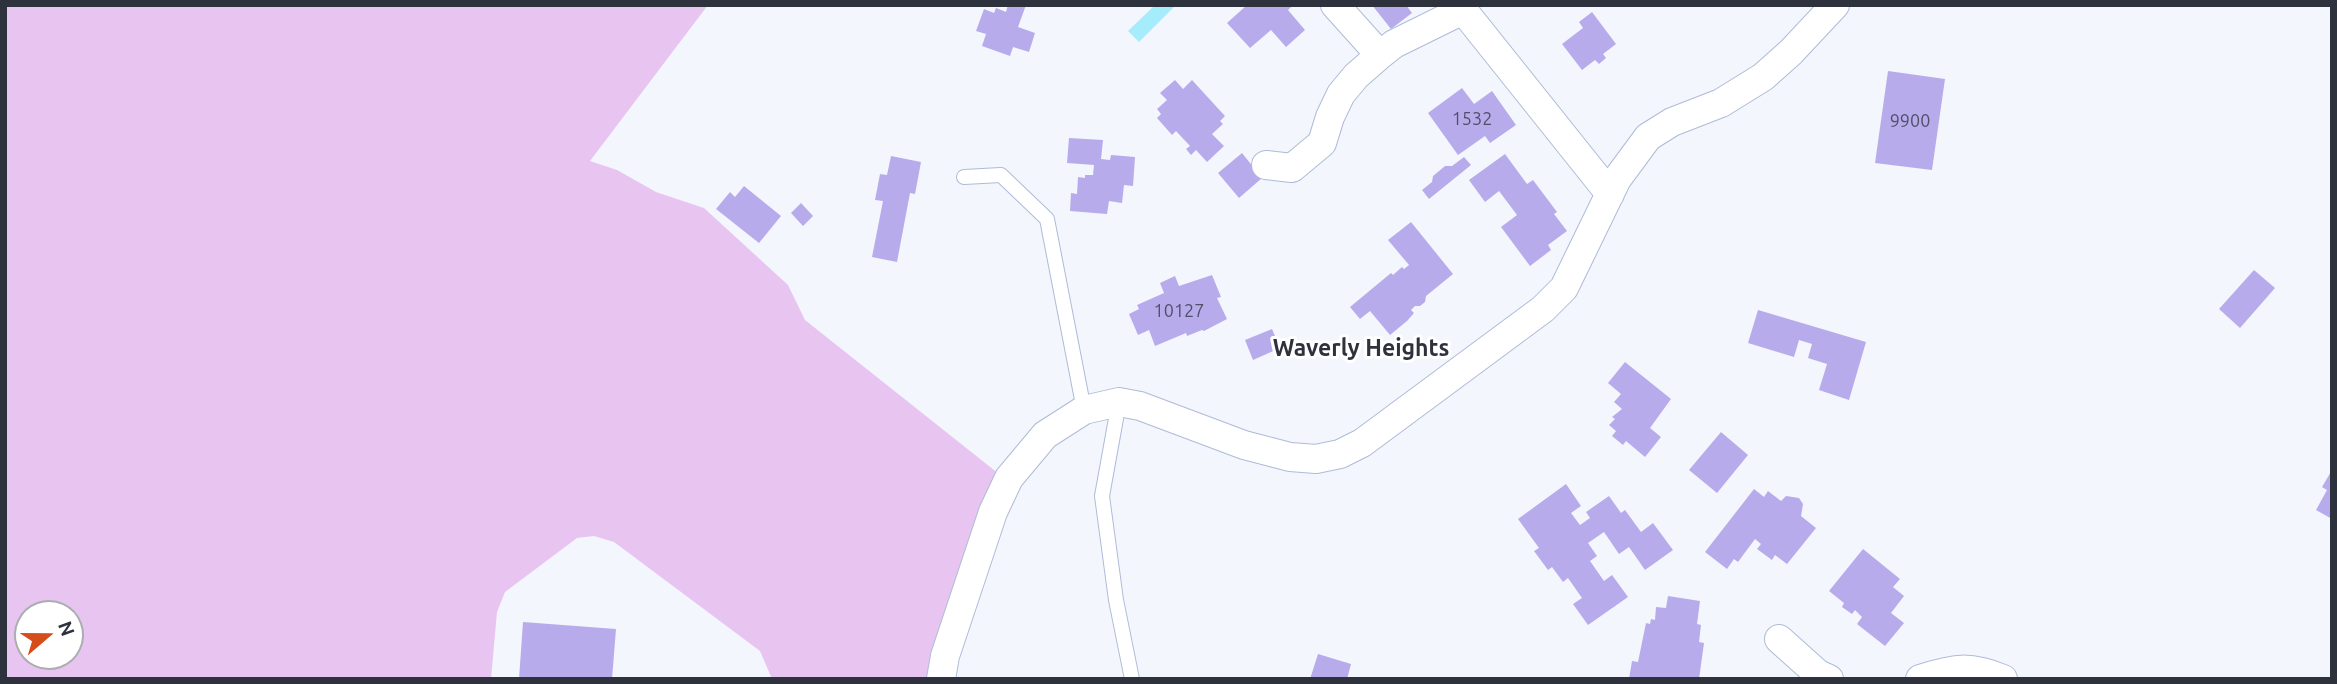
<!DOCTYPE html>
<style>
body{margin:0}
#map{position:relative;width:2337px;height:684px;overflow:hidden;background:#f3f6fc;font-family:Ubuntu,sans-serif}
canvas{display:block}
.frame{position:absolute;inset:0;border:7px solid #2d323d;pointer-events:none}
.north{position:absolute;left:14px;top:600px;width:70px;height:70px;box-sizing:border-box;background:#fff;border:2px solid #abadb1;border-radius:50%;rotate:70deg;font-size:19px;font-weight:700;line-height:28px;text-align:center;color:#2d323d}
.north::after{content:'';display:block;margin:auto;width:24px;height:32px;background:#d54d1b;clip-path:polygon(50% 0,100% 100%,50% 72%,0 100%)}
</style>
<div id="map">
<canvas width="2337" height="684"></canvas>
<div class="frame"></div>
<div class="north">N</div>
</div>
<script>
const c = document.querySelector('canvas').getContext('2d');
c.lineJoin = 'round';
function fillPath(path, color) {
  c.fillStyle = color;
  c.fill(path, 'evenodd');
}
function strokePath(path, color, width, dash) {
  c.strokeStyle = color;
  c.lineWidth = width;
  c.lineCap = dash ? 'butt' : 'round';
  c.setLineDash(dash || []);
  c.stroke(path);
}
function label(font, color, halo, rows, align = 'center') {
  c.font = font + ' Ubuntu,sans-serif';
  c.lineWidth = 6;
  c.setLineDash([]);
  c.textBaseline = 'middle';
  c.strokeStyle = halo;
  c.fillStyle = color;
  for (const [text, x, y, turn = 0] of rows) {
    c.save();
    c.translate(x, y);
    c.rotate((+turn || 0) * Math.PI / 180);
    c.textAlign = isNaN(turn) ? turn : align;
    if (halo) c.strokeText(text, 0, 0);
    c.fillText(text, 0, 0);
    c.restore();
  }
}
fillPath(new Path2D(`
 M 5,5 L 708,5 L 590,161 L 617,170 L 656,192 L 704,208 L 788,285 L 805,320 L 999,474 L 933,679 L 772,679 L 760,651 L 614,542 L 594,536 L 577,538 L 505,592 L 497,612 L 491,679 L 5,679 ZM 28,614 L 70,614 L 70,656 L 28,656 Z`), '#e8c5f1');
fillPath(new Path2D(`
 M 1155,5 L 1174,7 L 1139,42 L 1128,31 Z`), '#a5ecfc');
fillPath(new Path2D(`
 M 1008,5 L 1026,5 L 1018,27 L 1035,33 L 1029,52 L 1013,47 L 1010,56 L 982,46 L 986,34 L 976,31 L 984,9 L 994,13 L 996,8 L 1006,12 Z
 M 1247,5 L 1293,5 L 1288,10 L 1305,30 L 1286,47 L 1271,30 L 1250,48 L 1227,23 Z
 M 1372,5 L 1406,5 L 1412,13 L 1391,29 Z
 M 1592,12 L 1616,44 L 1603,54 L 1606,58 L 1599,64 L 1595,60 L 1582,70 L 1562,44 L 1583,28 L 1579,22 Z
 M 1888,71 L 1945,79 L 1932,170 L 1875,163 Z
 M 1175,80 L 1183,89 L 1192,80 L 1225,116 L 1220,121 L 1223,124 L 1212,134 L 1224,146 L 1207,162 L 1196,150 L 1191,155 L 1186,149 L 1190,146 L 1176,131 L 1172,135 L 1157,118 L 1161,114 L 1157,109 L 1167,100 L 1160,93 Z
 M 1462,88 L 1474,104 L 1492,91 L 1516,125 L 1490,143 L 1485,136 L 1458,155 L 1428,113 Z
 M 1069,138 L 1103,140 L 1101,159 L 1110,160 L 1111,155 L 1135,157 L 1133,186 L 1124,185 L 1122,203 L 1109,201 L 1107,214 L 1070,211 L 1071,193 L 1077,194 L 1078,177 L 1085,178 L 1085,175 L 1093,175 L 1094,165 L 1067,163 Z
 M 1242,153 L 1262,178 L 1239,198 L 1218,173 Z
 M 1505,154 L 1527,184 L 1533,180 L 1557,212 L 1554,214 L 1567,231 L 1548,245 L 1551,250 L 1530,266 L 1501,227 L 1517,215 L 1499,191 L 1485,202 L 1469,180 Z
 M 891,156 L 921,162 L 915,194 L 910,193 L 897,262 L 872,257 L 883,201 L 875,200 L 880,174 L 887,175 Z
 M 1464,157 L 1471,165 L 1429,199 L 1422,190 L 1432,182 L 1433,176 L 1445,166 L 1452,166 Z
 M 744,186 L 781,216 L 759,243 L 716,209 L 730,192 L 735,197 Z
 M 801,203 L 813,216 L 803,226 L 791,213 Z
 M 1411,222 L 1453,274 L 1426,296 L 1425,302 L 1420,306 L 1415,306 L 1411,310 L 1414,313 L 1407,321 L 1390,335 L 1370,311 L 1360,319 L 1350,307 L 1391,273 L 1393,275 L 1402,267 L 1404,269 L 1409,265 L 1388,240 Z
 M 2254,270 L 2275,288 L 2240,328 L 2219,309 Z
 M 1212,275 L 1221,297 L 1217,298 L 1227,319 L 1204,331 L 1202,330 L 1187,336 L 1186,333 L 1155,346 L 1149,330 L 1138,335 L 1129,314 L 1139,309 L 1137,305 L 1164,293 L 1160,283 L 1175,276 L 1179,286 Z
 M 1758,310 L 1866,342 L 1849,400 L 1819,390 L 1827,364 L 1808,358 L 1812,344 L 1799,340 L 1794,357 L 1748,343 Z
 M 1272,329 L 1280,348 L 1253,360 L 1245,340 Z
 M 1625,362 L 1671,399 L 1650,428 L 1661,437 L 1645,457 L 1626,441 L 1623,445 L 1612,436 L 1616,431 L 1609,425 L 1615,419 L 1612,417 L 1622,409 L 1614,402 L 1621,394 L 1608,383 Z
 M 1721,432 L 1748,455 L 1717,493 L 1689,470 Z
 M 2332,470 L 2332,519 L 2316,510 L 2327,490 L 2322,487 Z
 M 1566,484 L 1581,506 L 1571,513 L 1580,525 L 1590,518 L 1586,512 L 1609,496 L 1621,513 L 1625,510 L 1641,532 L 1653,523 L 1673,550 L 1645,570 L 1629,547 L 1619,554 L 1604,532 L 1588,543 L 1597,556 L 1590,561 L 1604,581 L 1612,575 L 1628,597 L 1588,625 L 1573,604 L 1582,598 L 1568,578 L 1563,582 L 1552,567 L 1548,570 L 1534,551 L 1539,548 L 1518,519 Z
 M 1754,489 L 1764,497 L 1768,491 L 1781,501 L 1786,496 L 1799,498 L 1803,504 L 1801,516 L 1816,528 L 1787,564 L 1775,555 L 1772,560 L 1757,549 L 1761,544 L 1755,539 L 1738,562 L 1734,559 L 1727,569 L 1705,552 Z
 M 1863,549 L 1900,579 L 1893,587 L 1904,596 L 1891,613 L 1904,623 L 1885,646 L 1857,624 L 1862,617 L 1855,610 L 1852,614 L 1842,607 L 1844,603 L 1829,591 Z
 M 1668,596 L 1700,601 L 1697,624 L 1701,625 L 1699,642 L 1704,643 L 1699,679 L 1629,679 L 1632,661 L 1638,662 L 1646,623 L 1650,624 L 1651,619 L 1655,620 L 1656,607 L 1666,608 Z
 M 523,622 L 616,629 L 612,679 L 519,679 Z
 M 1318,654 L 1351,664 L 1347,679 L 1310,679 Z`), '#b8abec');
const lane = new Path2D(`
 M 964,177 L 1001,175 L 1047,219 L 1084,410
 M 1119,402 L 1102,496 L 1116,600 L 1132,679`);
const street = new Path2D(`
 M 1335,5 L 1380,55 L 1394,44 L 1463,10
 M 1459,5 L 1610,194
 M 1266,165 L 1292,168 L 1322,143 L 1330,117 L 1341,94 L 1356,76 L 1380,55
 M 1779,639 L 1818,674 L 1829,679
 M 941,679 L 945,656 L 993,512 L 1009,478 L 1045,435 L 1084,410 L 1119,402 L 1140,406 L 1244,445 L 1290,457 L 1316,459 L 1340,454 L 1362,443 L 1543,309 L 1564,288 L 1617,179 L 1648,137 L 1672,122 L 1721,103 L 1763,77 L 1791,52 L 1835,5
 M 1920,679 C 1954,668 1970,665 2003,679`);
strokePath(lane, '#aebbd8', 16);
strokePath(street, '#aebbd8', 30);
strokePath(lane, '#fff', 14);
strokePath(street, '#fff', 28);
label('18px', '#505069', null, [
 ["1532",1472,119],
 ["9900",1910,121],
 ["10127",1179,311]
]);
label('bold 23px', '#2d323d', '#fff', [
 ["Waverly Heights",1361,348]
]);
</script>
